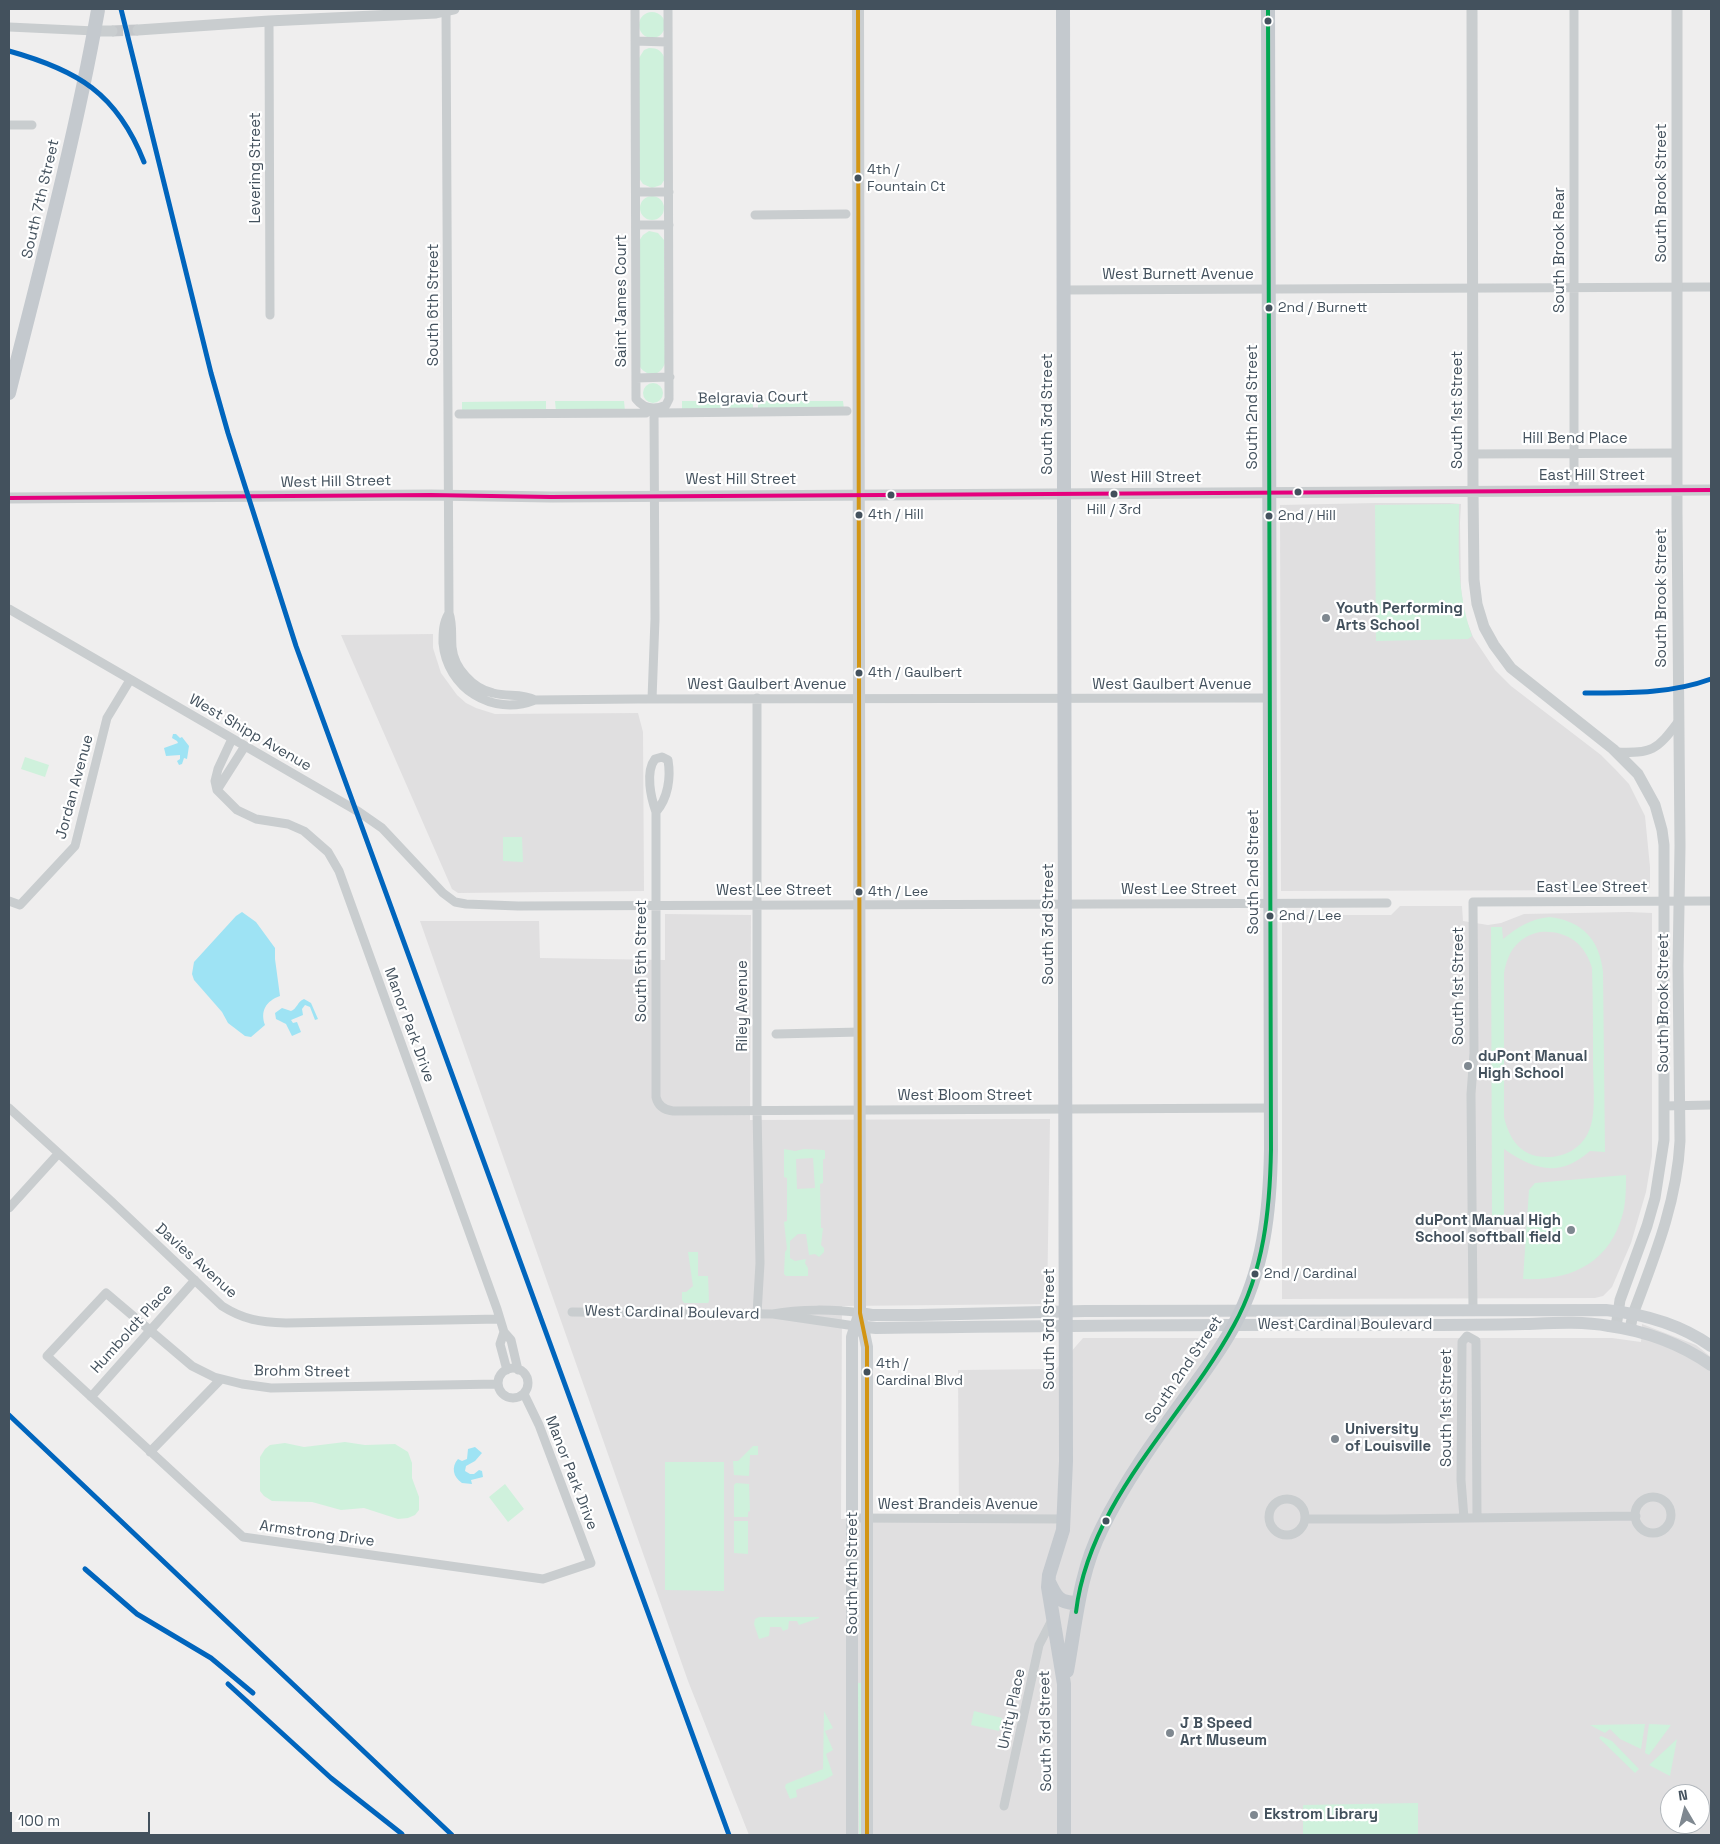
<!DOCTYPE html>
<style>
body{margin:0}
#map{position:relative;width:1720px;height:1844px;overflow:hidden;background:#efeeee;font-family:"Space Grotesk",sans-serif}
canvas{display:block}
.frame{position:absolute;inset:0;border:10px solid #43515d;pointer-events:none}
.north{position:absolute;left:1660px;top:1784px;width:50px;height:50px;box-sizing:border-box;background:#fff;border:1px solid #b4b9be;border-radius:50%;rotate:352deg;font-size:14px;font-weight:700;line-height:20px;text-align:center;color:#43515d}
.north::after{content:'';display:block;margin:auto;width:18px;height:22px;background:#7f8890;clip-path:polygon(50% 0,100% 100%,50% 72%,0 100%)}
.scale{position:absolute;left:10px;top:1812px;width:140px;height:22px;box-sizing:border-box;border:2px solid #43515d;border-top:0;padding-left:6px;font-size:15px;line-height:18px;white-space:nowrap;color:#43515d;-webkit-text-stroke:4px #fff;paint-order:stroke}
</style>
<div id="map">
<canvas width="1720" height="1844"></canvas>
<div class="frame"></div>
<div class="north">N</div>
<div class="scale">100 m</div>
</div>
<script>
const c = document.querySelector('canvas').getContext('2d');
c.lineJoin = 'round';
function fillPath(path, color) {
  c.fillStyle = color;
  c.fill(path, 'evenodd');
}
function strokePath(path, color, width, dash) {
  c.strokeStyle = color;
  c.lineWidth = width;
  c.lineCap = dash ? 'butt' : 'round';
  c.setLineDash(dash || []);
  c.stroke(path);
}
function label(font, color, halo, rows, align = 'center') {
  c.font = font + ' "Space Grotesk",sans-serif';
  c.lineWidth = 4.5;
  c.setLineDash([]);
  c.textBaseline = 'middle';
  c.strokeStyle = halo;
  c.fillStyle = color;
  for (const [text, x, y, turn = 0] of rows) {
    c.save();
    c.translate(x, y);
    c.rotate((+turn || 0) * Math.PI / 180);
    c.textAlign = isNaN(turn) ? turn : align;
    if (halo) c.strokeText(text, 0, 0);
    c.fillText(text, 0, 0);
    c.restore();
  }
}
fillPath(new Path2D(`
 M 1376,503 L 1450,503 L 1461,504 L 1460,523 L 1461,588 L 1465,616 L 1473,637 L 1495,670 L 1511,686 L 1601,755 L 1615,769 L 1629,784 L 1645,816 L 1650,867 L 1650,887 L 1648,890 L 1281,891 L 1280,505 Z
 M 433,634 L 433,648 L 441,673 L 457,695 L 466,703 L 476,708 L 495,714 L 638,713 L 643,732 L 644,891 L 458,893 L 452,889 L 341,635 Z
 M 1400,906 L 1462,906 L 1463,921 L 1488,925 L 1501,923 L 1524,914 L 1628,912 L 1652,913 L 1652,1156 L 1646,1192 L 1631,1243 L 1612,1287 L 1603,1296 L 1595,1298 L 1282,1299 L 1282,915 L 1391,915 Z
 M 665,914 L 751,915 L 750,1120 L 1050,1119 L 1047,1304 L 842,1306 L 841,1519 L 959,1520 L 958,1370 L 1056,1369 L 1083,1338 L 1612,1338 L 1641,1342 L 1642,1324 L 1696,1345 L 1711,1357 L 1711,1835 L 749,1835 L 688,1681 L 420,921 L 539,921 L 540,958 L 665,960 ZM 1670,1794 L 1700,1794 L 1700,1824 L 1670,1824 Z`), '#e0dfe0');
fillPath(new Path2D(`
 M639 25a13 13 0 1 1 26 0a13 13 0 1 1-26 0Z
 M 649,48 C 658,48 662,51 665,59 L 665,179 L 661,185 L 652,188 L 643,184 L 639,178 L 639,58 L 644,50 Z
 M640 208a12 12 0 1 1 24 0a12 12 0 1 1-24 0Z
 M 649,231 L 658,233 L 664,240 L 665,363 C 661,376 648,378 640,367 L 639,241 L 643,235 Z
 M643 393a10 10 0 1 1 20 0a10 10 0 1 1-20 0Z
 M 546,401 L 546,412 L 462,412 L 462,402 Z
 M 555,401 L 624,401 L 625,411 L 556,412 Z
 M 682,401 L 753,401 L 753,410 L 682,411 Z
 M 758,401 L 843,401 L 844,409 L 758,410 Z
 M 1459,504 C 1459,552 1456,590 1472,636 L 1468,639 L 1376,641 L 1375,505 Z
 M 25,757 L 49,765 L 45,777 L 21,769 Z
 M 503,837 L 522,837 L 523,862 L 503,861 Z
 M 1550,917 C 1583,921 1600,941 1603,972 L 1605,1152 L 1590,1151 C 1559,1178 1535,1170 1504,1149 L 1504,1215 L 1492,1216 L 1491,927 L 1502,927 L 1503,939 C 1518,927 1530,919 1550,917 ZM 1540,932 C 1566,930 1585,943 1592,968 C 1593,1000 1593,1032 1593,1064 C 1593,1084 1597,1115 1588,1133 C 1578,1153 1557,1160 1536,1156 C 1517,1152 1508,1134 1504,1117 L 1504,973 C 1508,952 1517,937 1540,932 Z
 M 784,1149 L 795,1151 L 804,1149 L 824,1150 L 825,1151 L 825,1159 L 823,1159 L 823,1183 L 820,1184 L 821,1228 L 823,1228 L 821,1245 L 824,1248 L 824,1252 L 819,1257 L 815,1254 L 809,1255 L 806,1234 L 798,1234 L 790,1241 L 790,1258 L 795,1261 L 806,1259 L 805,1263 L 808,1268 L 808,1276 L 786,1276 L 784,1274 L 785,1252 L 787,1249 L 784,1222 L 787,1221 L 787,1178 L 784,1177 ZM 813,1158 L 815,1188 L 797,1189 L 796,1159 Z
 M 1626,1175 C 1626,1187 1626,1201 1623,1213 C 1610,1263 1571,1281 1523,1279 L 1529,1190 L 1535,1183 Z
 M 688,1252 L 698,1252 L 698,1276 L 708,1276 L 709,1301 L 708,1303 L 684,1303 L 682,1300 L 682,1292 L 686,1292 L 693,1286 Z
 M 345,1442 L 365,1445 L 395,1444 L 408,1452 L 412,1463 L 412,1478 L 419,1497 L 419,1510 L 415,1515 L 408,1518 L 398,1519 L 364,1508 L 341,1510 L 312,1502 L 272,1501 L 264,1496 L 260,1491 L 260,1457 L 265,1449 L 270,1445 L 285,1443 L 304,1447 Z
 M 753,1446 L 758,1446 L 758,1455 L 750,1455 L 749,1476 L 734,1475 L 733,1461 L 738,1461 Z
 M 665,1462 L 724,1462 L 724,1591 L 665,1590 Z
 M 736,1483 L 749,1484 L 750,1511 L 748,1512 L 748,1517 L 734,1517 L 734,1485 Z
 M 505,1484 L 524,1509 L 508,1522 L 489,1497 Z
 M 734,1521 L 748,1521 L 748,1554 L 734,1553 Z
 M 759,1617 L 819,1617 L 819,1618 L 799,1625 L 797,1621 L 789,1621 L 788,1629 L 783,1631 L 781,1627 L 770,1627 L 769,1636 L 759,1639 L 754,1624 L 755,1619 Z
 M 858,1683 L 862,1683 L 863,1835 L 859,1835 Z
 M 824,1711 L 833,1728 L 825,1731 L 833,1750 L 826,1754 L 833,1775 L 824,1780 L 796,1790 L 797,1797 L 790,1799 L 785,1787 L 786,1784 L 823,1769 Z
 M 974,1711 L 1002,1718 L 999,1731 L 971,1725 Z
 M 1645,1724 L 1641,1749 L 1620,1739 L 1610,1729 L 1605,1733 L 1590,1725 Z
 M 1649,1724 L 1671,1725 L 1649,1755 L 1645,1753 Z
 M 1601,1736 L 1612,1741 L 1639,1769 L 1635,1773 L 1599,1738 Z
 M 1677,1739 L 1670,1776 L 1649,1765 Z
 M 1418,1803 L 1418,1835 L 1303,1835 L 1303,1805 Z`), '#cff1dc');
fillPath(new Path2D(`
 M 173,734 L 176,734 L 180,738 L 182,737 L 189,746 L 187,759 L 184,758 L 182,764 L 179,765 L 177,761 L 180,759 L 180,755 L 166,756 L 164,748 L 178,743 L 177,741 L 172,738 Z
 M 242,912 L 256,922 L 275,948 L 275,959 L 280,996 C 266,1001 260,1011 265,1025 L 251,1037 L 245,1036 L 228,1023 L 222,1012 L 194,980 L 192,974 L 194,962 L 236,916 Z
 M 304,999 L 311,1003 L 318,1019 L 315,1020 L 310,1007 L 305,1005 L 302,1009 L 303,1015 L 291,1020 L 293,1023 L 297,1022 L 301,1032 L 292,1036 L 286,1024 L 276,1019 L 275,1013 L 282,1008 L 291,1011 C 297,1009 297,1002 304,999 Z
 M 475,1447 L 482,1453 L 475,1461 L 466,1466 L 465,1471 L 470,1474 L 474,1474 L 479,1470 L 482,1471 L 483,1477 L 471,1480 L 472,1484 L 462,1483 C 453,1477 451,1467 458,1459 L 462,1461 L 467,1459 L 468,1449 Z`), '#9ee3f4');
strokePath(new Path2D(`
 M 112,31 L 138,30`), '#c4c7ca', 11, [11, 5.5]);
strokePath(new Path2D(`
 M 446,9 L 449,613 C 453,625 451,635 452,647 C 454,668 473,689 493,693 C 508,697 522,693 535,700
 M 635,9 L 636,399 C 644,409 655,410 666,405 L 669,399 L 668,9
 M 269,21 L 270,315
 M 9,27 L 95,31
 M 635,41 L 667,42
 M 9,125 L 32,125
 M 636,192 L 669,192
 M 755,215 L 846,214
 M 636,225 L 669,225
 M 1064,290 L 1711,287
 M 636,378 L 670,377
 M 660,413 L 847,411
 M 459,414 L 646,413
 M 1474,454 L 1676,453
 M 1574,491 L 1574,9
 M 9,609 L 359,812 L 382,828 L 443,893 L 455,902 L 466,904 L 518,906 L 1387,903
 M 449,613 C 443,623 443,632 443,643 C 447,688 492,717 535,700 L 637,699 L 1269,698
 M 757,698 L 757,1110 L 760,1263 L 757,1314
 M 652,699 L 655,619 L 654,408
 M 232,739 L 218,769 L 215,781 L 217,790 L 237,810 L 256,819 L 288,824 L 304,831 L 328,852 L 339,871 L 497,1309 L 504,1332
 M 1616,752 C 1652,754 1657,750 1678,722
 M 217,790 L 245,746
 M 656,812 C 651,798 645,772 655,759 L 662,757 L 668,760 C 671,778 668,798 656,812 L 656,1097 C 658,1106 664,1110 673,1111 L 1270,1108
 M 9,901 L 20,905 L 75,846 L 107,718 L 130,680
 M 776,1034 L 860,1032
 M 1664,1106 L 1711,1105
 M 9,1108 L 111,1201 L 222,1306 C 244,1320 260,1322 286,1323 L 500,1319
 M 9,1208 L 58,1154
 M 1473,1309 L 1471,1094 L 1474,1053 L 1473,902 L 1711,901
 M 572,1312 L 773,1314
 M 855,1326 L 773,1314 C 799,1309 834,1309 860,1313
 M 1467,1336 L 1476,1341 L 1477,1518
 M498 1383a15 15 0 1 1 30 0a15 15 0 1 1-30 0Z
 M 507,1370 L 500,1344 L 504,1332 L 511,1340 L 518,1370
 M 498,1384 L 271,1388 L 242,1384 L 214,1377 L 192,1366 L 106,1293 L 47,1356 L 243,1537 L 543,1579 L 591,1563 L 539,1425 L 524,1394
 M 91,1397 L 195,1280
 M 150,1452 L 221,1379
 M1635 1515a18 18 0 1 1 36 0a18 18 0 1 1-36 0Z
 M1269 1517a18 18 0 1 1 36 0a18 18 0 1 1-36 0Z
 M 853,1518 L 1064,1519
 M 1464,1518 L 1461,1480 L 1462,1342 L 1467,1336
 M 1305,1519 L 1386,1519 L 1636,1516
 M 1004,1806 L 1039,1645 L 1052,1620`), '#c9cdcf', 9);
strokePath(new Path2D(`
 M 1472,9 L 1473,491 L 1474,580 L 1477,604 L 1484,627 L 1494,645 L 1511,668 L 1613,749 L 1638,774 L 1655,805 L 1662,830 L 1664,845 L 1664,1140 L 1655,1198 L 1647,1226 L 1620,1300 L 1616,1327
 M 138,30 L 269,21 L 436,13 L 454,9
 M 95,31 L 112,31
 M 9,498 L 431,495 L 551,497 L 1711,490
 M 1630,1329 L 1633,1314 C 1654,1258 1677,1202 1680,1141 L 1678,966 L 1680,846 L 1677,514 L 1677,9`), '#c9cdcf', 11);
strokePath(new Path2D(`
 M 858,9 L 860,1313 L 867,1347 L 867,1835
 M 860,1313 L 872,1315 L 918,1315 L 1085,1311 L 1606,1310 C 1644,1314 1680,1324 1711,1346
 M 857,1326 L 876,1328 C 1051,1326 1226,1324 1402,1325 C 1443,1325 1484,1325 1525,1324 C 1552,1323 1582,1321 1609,1326 C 1646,1331 1681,1344 1711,1365
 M 852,1835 L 852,1337 L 858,1318`), '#caced1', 12);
strokePath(new Path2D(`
 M 1063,9 L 1066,1461 L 1063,1530 L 1049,1575 L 1048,1587 L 1064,1684 L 1064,1835
 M 9,393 C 41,266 75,139 98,10
 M 1049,1582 C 1056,1597 1059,1603 1077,1603
 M 1067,1671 C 1076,1622 1079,1573 1102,1528 C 1125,1481 1157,1437 1188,1394 C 1204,1372 1221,1350 1234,1325 C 1264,1270 1270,1210 1271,1149 L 1268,9`), '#c4c9ce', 14);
strokePath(new Path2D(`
 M 858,9 L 860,1313 L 867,1347 L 867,1835`), '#d39513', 4);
strokePath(new Path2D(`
 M 9,498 L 431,495 L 551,497 L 1711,490`), '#e5007d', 4);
strokePath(new Path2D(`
 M 1076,1612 C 1089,1501 1183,1419 1234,1325 C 1264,1271 1270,1209 1271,1149 L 1268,9`), '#00a651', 4);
strokePath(new Path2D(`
 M 121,9 L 211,373 L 228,433 L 296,646 L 729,1835
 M 9,51 C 77,70 117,93 144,162
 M 1585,693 C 1628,693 1670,694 1711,679
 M 9,1415 L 452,1835
 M 85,1569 L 137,1614 L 211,1658 L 253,1693
 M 228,1684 L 331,1778 L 402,1834`), '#0065bd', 5);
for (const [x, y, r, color] of [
 [1268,21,4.5,"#43515d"],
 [858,178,4.5,"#43515d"],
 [1269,308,4.5,"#43515d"],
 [1298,492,4.5,"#43515d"],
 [1114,494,4.5,"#43515d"],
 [891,495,4.5,"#43515d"],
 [859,515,4.5,"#43515d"],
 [1269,516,4.5,"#43515d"],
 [1326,618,5,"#7f8890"],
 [859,673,4.5,"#43515d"],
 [859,892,4.5,"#43515d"],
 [1270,916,4.5,"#43515d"],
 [1468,1066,5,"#7f8890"],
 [1571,1230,5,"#7f8890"],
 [1255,1274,4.5,"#43515d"],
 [867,1372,4.5,"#43515d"],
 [1335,1439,5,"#7f8890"],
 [1106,1521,4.5,"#43515d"],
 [1170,1733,5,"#7f8890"],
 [1254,1815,5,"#7f8890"]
]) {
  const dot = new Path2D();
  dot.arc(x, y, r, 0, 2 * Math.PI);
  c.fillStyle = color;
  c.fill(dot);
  strokePath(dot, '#fff', 2);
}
label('14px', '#43515d', '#fff', [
 ["4th /",867,170],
 ["Fountain Ct",867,187],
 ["2nd / Burnett",1278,308],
 ["Hill / 3rd",1114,510,"center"],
 ["4th / Hill",868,515],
 ["2nd / Hill",1278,516],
 ["4th / Gaulbert",868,673],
 ["4th / Lee",868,892],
 ["2nd / Lee",1279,916],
 ["2nd / Cardinal",1264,1274],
 ["4th /",876,1364],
 ["Cardinal Blvd",876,1381]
], 'left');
label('15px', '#43515d', '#fff', [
 ["Levering Street",256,168,-90],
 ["South Brook Street",1662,193,-90],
 ["South 7th Street",41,199,-77],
 ["South Brook Rear",1560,250,-90],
 ["West Burnett Avenue",1178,275],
 ["Saint James Court",622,301,-90],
 ["South 6th Street",434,305,-90],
 ["Belgravia Court",753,398,-1],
 ["South 2nd Street",1253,407,-90],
 ["South 1st Street",1458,410,-90],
 ["South 3rd Street",1048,414,-90],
 ["Hill Bend Place",1575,439],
 ["East Hill Street",1592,476],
 ["West Hill Street",1146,478],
 ["West Hill Street",741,480],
 ["West Hill Street",336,482,-1],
 ["South Brook Street",1662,598,-90],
 ["West Gaulbert Avenue",767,685],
 ["West Gaulbert Avenue",1172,685],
 ["West Shipp Avenue",250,733,30],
 ["Jordan Avenue",75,787,-75],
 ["South 2nd Street",1254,872,-90],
 ["East Lee Street",1592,888],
 ["West Lee Street",1179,890],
 ["West Lee Street",774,891],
 ["South 3rd Street",1049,924,-90],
 ["South 5th Street",642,961,-90],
 ["South 1st Street",1459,986,-90],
 ["South Brook Street",1664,1003,-90],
 ["Riley Avenue",743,1006,-90],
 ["Manor Park Drive",409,1025,70],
 ["West Bloom Street",965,1096],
 ["Davies Avenue",196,1261,42],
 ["West Cardinal Boulevard",672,1313,1],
 ["West Cardinal Boulevard",1345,1325],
 ["Humboldt Place",132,1329,-48],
 ["South 3rd Street",1050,1329,-90],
 ["South 2nd Street",1184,1370,-56],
 ["Brohm Street",302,1372,1],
 ["South 1st Street",1447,1408,-90],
 ["Manor Park Drive",571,1473,69],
 ["West Brandeis Avenue",958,1505],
 ["Armstrong Drive",317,1534,8],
 ["South 4th Street",853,1573,-90],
 ["Unity Place",1012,1709,-78],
 ["South 3rd Street",1046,1731,-91]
]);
label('bold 15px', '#43515d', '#fff', [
 ["Youth Performing",1336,609],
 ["Arts School",1336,626],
 ["duPont Manual",1478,1057],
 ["High School",1478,1074],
 ["duPont Manual High",1561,1221,"right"],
 ["School softball field",1561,1238,"right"],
 ["University",1345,1430],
 ["of Louisville",1345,1447],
 ["J B Speed",1180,1724],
 ["Art Museum",1180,1741],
 ["Ekstrom Library",1264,1815]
], 'left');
</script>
